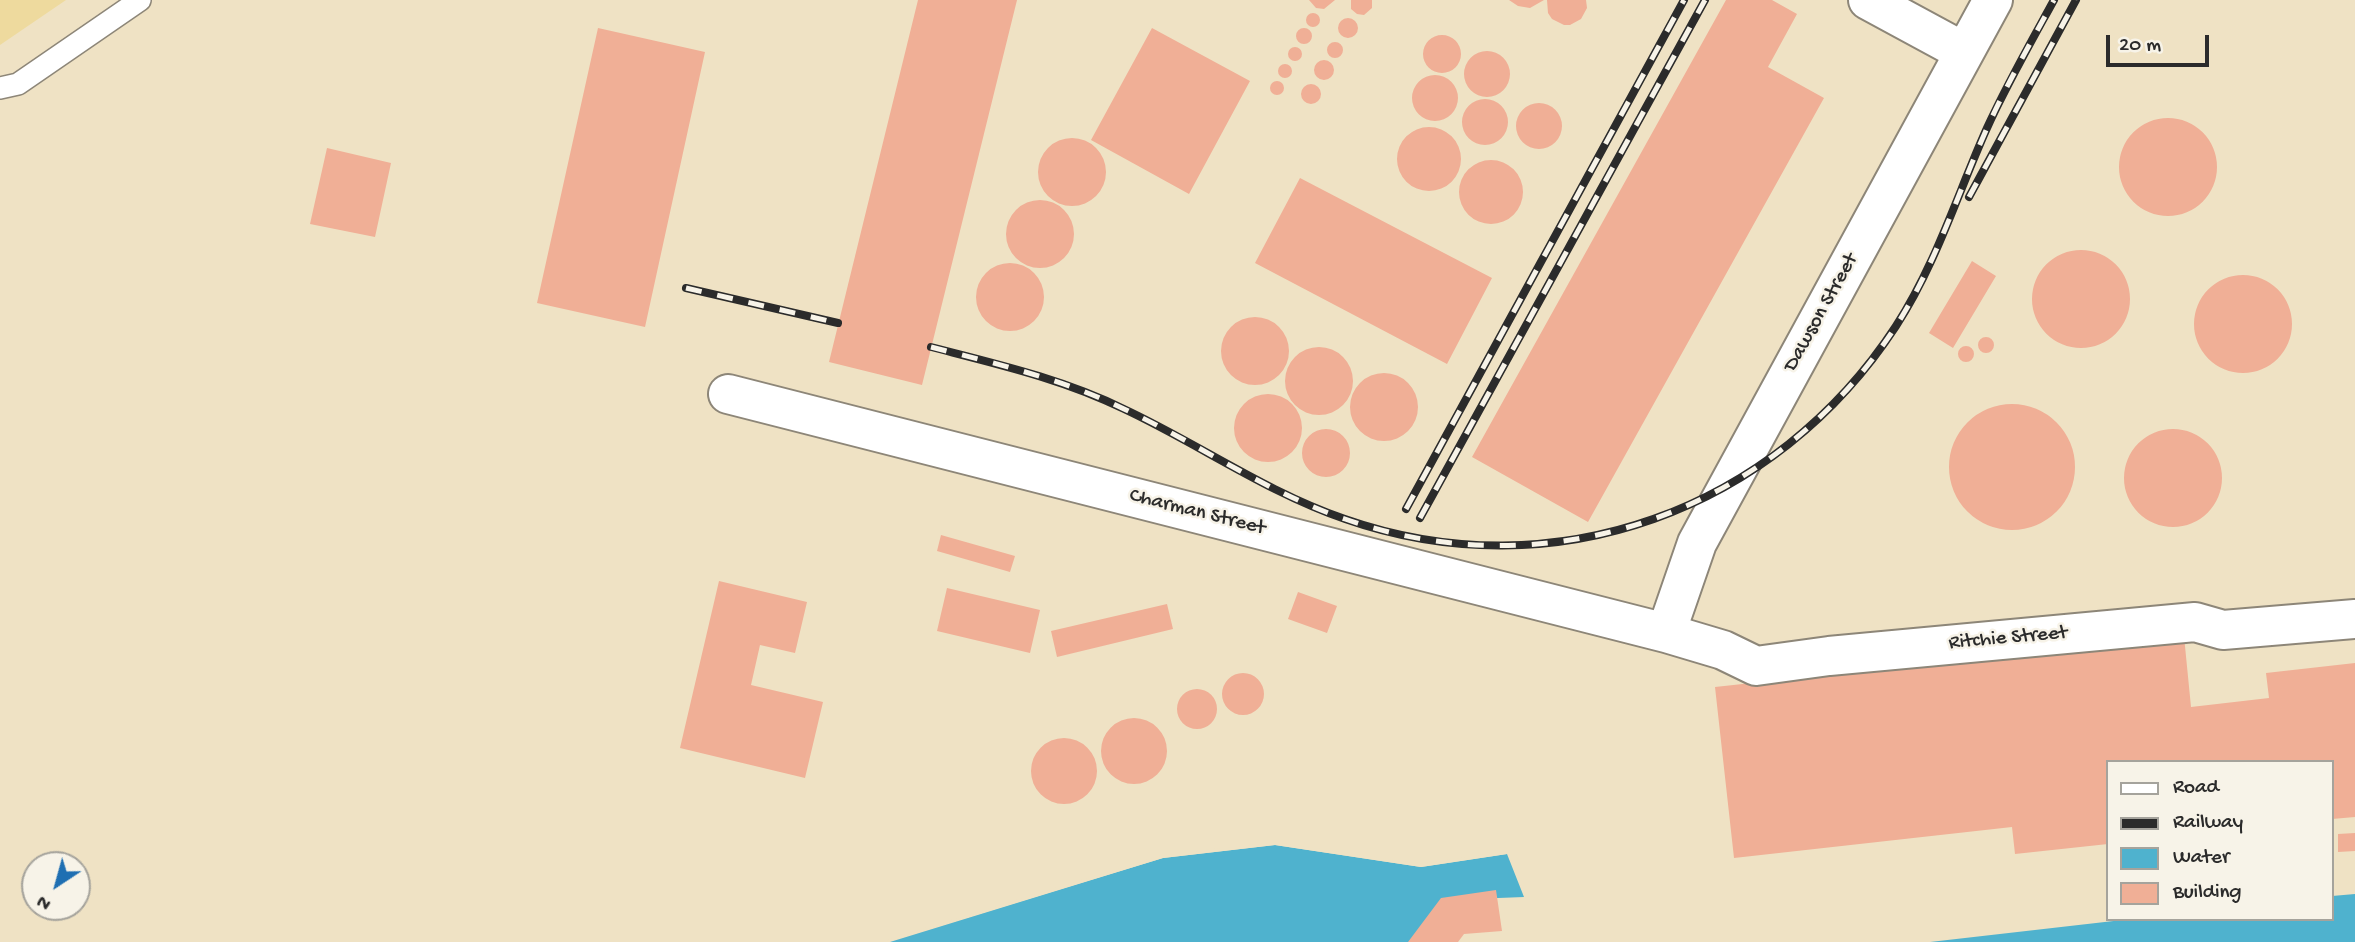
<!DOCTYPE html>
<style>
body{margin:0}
#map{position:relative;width:2355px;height:942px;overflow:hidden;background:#efe2c4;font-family:"Gochi Hand",sans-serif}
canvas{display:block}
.legend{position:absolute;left:2106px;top:760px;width:228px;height:161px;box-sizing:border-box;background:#f7f3e8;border:2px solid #a5a39c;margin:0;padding:9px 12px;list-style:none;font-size:21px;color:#2b2b2b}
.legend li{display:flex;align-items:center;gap:14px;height:35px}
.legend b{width:35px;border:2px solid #a5a39c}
.north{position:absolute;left:21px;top:851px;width:70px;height:70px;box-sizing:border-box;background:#f7f3e8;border:2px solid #a5a39c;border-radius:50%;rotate:216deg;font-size:19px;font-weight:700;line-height:28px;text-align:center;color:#2b2b2b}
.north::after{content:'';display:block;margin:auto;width:24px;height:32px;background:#1f6fb2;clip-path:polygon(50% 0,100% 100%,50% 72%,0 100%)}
.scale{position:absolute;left:2106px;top:35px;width:103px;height:32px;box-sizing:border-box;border:4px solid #2b2b2b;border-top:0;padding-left:9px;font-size:21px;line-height:24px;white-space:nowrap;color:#2b2b2b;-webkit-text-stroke:5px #f7f3e8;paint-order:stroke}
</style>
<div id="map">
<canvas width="2355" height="942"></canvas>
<ul class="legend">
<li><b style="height:9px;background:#fff"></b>Road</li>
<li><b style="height:9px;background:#2b2b2b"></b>Railway</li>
<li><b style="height:19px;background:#4fb2ce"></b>Water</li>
<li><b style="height:19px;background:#f0af96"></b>Building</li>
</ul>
<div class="north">N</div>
<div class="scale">20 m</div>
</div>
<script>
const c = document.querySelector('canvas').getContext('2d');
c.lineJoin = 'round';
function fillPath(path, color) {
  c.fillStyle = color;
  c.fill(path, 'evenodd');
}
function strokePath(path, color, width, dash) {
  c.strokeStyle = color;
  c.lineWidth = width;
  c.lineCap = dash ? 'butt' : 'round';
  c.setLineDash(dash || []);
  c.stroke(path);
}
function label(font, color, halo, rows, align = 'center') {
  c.font = font + ' "Gochi Hand",sans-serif';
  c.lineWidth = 5;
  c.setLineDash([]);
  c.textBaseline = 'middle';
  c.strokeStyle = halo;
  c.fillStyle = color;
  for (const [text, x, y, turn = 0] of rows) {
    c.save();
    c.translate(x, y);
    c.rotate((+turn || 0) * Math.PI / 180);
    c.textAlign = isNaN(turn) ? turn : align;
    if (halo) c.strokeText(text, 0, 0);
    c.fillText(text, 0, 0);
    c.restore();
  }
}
fillPath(new Path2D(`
 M 0,0 L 66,0 L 0,45 Z`), '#eeda9e');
fillPath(new Path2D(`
 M 1275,845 L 1421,867 L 1507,854 L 1524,897 L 1447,900 L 1412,942 L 890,942 L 1163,858 Z
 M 2355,894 L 2355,942 L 1930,942 L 2131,919 L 2332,919 L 2332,896 Z`), '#4fb2ce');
fillPath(new Path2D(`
 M 1275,842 L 1421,864 L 1505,851 L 1507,854 L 1421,867 L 1275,845 L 1163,858 L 887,942 L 889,939 L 1162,855 Z`), '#efe2c4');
fillPath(new Path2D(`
 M 918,0 L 1017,0 L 922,385 L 829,362 Z
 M 1309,0 L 1335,0 L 1324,9 L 1316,8 Z
 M 1351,0 L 1372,0 L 1372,8 L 1364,15 L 1357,14 L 1351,9 Z
 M 1509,0 L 1544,0 L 1530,8 L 1518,6 Z
 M 1547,0 L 1586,0 L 1587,8 L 1581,19 L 1570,25 L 1564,25 L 1552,19 L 1548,13 Z
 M 1726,0 L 1772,0 L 1797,14 L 1768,67 L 1824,98 L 1588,522 L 1472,457 Z
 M1306 20a7 7 0 1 1 14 0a7 7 0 1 1-14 0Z
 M1338 28a10 10 0 1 1 20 0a10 10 0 1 1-20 0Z
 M 598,28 L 705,52 L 645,327 L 537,303 Z
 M 1152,28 L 1250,81 L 1189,194 L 1091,140 Z
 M1296 36a8 8 0 1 1 16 0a8 8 0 1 1-16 0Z
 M1423 54a19 19 0 1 1 38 0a19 19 0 1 1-38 0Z
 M1327 50a8 8 0 1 1 16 0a8 8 0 1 1-16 0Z
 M1288 54a7 7 0 1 1 14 0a7 7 0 1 1-14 0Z
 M1464 74a23 23 0 1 1 46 0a23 23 0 1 1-46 0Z
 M1314 70a10 10 0 1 1 20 0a10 10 0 1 1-20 0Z
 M1278 71a7 7 0 1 1 14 0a7 7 0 1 1-14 0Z
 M1412 98a23 23 0 1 1 46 0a23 23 0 1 1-46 0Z
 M1270 88a7 7 0 1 1 14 0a7 7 0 1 1-14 0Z
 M1301 94a10 10 0 1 1 20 0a10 10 0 1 1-20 0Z
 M1462 122a23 23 0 1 1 46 0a23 23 0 1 1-46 0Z
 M1516 126a23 23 0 1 1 46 0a23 23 0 1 1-46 0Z
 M2119 167a49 49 0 1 1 98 0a49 49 0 1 1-98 0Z
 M1397 159a32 32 0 1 1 64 0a32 32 0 1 1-64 0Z
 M1038 172a34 34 0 1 1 68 0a34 34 0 1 1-68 0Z
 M 327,148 L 391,163 L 375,237 L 310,224 Z
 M1459 192a32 32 0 1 1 64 0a32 32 0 1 1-64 0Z
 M 1300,178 L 1492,278 L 1447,364 L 1255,263 Z
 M1006 234a34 34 0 1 1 68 0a34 34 0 1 1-68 0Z
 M2032 299a49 49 0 1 1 98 0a49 49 0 1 1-98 0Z
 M 1972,261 L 1996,276 L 1953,348 L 1929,333 Z
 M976 297a34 34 0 1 1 68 0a34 34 0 1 1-68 0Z
 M2194 324a49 49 0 1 1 98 0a49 49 0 1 1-98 0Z
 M1221 351a34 34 0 1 1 68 0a34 34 0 1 1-68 0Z
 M1978 345a8 8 0 1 1 16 0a8 8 0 1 1-16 0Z
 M1958 354a8 8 0 1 1 16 0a8 8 0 1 1-16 0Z
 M1285 381a34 34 0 1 1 68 0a34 34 0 1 1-68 0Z
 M1350 407a34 34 0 1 1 68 0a34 34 0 1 1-68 0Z
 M1234 428a34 34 0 1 1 68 0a34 34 0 1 1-68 0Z
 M1949 467a63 63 0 1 1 126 0a63 63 0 1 1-126 0Z
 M2124 478a49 49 0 1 1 98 0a49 49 0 1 1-98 0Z
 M1302 453a24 24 0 1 1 48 0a24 24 0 1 1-48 0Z
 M 941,535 L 1015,556 L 1010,572 L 937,551 Z
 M 719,581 L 807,602 L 795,653 L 760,645 L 751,685 L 823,702 L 805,778 L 680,748 Z
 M 947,588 L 1040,610 L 1030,653 L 937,631 Z
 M 1298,592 L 1337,606 L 1327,633 L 1288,619 Z
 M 1167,604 L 1173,629 L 1057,657 L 1051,631 Z
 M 2184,636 L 2191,707 L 2269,698 L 2266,673 L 2355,663 L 2355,817 L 2332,819 L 2332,762 L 2108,762 L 2108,844 L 2015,854 L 2012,827 L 1734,858 L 1715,687 Z
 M1222 694a21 21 0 1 1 42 0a21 21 0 1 1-42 0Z
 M1177 709a20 20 0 1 1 40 0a20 20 0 1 1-40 0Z
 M1101 751a33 33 0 1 1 66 0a33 33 0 1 1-66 0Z
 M1031 771a33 33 0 1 1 66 0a33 33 0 1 1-66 0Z
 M 2355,833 L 2355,851 L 2338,852 L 2338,834 Z
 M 1496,890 L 1502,931 L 1464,934 L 1458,942 L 1408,942 L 1441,898 Z`), '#f0af96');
const lane = new Path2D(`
 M 0,88 L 18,84 L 140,0`);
const street = new Path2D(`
 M 1868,0 L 1964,52
 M 728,394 L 1666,633 L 1723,650 L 1756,666 L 1829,656 L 2195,622 L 2223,630 L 2355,619
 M 1666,633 L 1697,543 L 1993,0`);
strokePath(lane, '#8d8678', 24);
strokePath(street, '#8d8678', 42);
strokePath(lane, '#fff', 21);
strokePath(street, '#fff', 38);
const rail = new Path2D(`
 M 1969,197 L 2076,0
 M 686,288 L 838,323
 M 931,347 C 997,364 1063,379 1124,409 C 1199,444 1266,492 1345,519 C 1554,592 1776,510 1896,326 C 1936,264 1957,195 1987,128 C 2007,84 2031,42 2054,0
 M 1406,509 L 1684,0
 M 1420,518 L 1705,0`);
strokePath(rail, '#2b2b2b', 8);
strokePath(rail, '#f7f3e8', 5, [16]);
label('21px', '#2b2b2b', '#f7f3e8', [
 ["Dawson Street",1822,313,-61],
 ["Charman Street",1197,513,14],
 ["Ritchie Street",2008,639,-5]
]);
</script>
